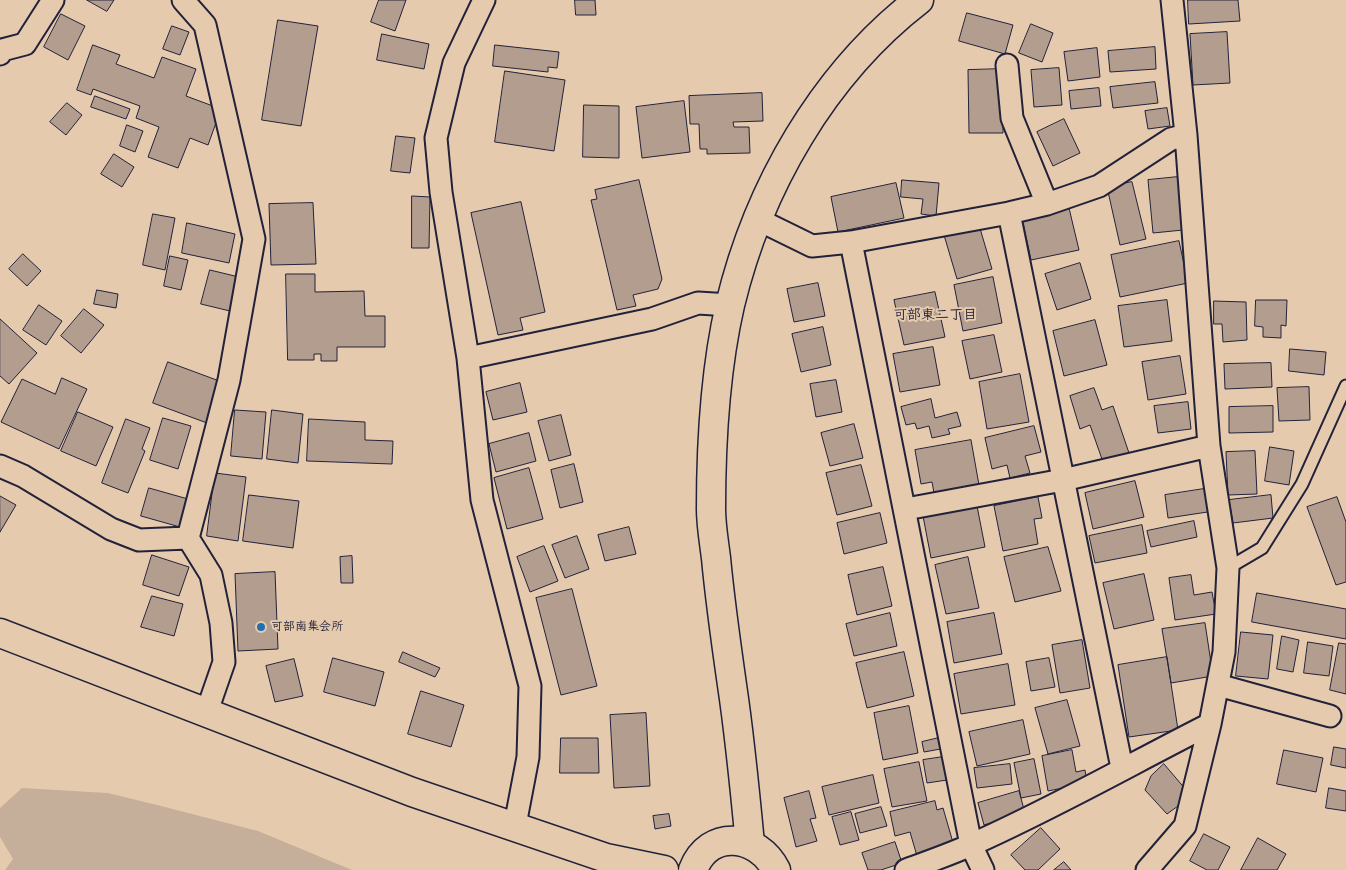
<!DOCTYPE html>
<meta charset="utf-8">
<style>
body{margin:0}
canvas{display:block;background:#e6caad}
</style>
<canvas width="1346" height="870"></canvas>
<script>
const c = document.querySelector('canvas').getContext('2d');
c.lineJoin = 'round';
function fillPath(path, color) {
  c.fillStyle = color;
  c.fill(path, 'evenodd');
}
function strokePath(path, color, width, dash) {
  c.strokeStyle = color;
  c.lineWidth = width;
  c.lineCap = dash ? 'butt' : 'round';
  c.setLineDash(dash || []);
  c.stroke(path);
}
function label(font, color, halo, rows, align = 'center') {
  c.font = font + ' "Playpen Sans","Klee One",sans-serif';
  c.lineWidth = 4;
  c.setLineDash([]);
  c.textBaseline = 'middle';
  c.strokeStyle = halo;
  c.fillStyle = color;
  for (const [text, x, y, turn = 0] of rows) {
    c.save();
    c.translate(x, y);
    c.rotate((+turn || 0) * Math.PI / 180);
    c.textAlign = isNaN(turn) ? turn : align;
    if (halo) c.strokeText(text, 0, 0);
    c.fillText(text, 0, 0);
    c.restore();
  }
}
fillPath(new Path2D(`
 M 22,788 L 108,793 L 161,806 L 258,831 L 352,870 L 5,870 L 13,859 L 0,837 L 0,808 Z`), '#c6af9a');
const building = new Path2D(`
 M 87,0 L 114,0 L 107,11 Z
 M 379,0 L 406,0 L 395,31 L 371,22 Z
 M 575,0 L 595,0 L 596,15 L 576,15 Z
 M 1188,0 L 1238,0 L 1240,21 L 1189,24 Z
 M 967,13 L 1013,25 L 1005,54 L 959,41 Z
 M 61,14 L 85,26 L 68,60 L 44,47 Z
 M 278,20 L 318,26 L 301,126 L 262,120 Z
 M 1031,24 L 1053,33 L 1042,62 L 1019,53 Z
 M 172,26 L 189,32 L 180,55 L 163,49 Z
 M 1227,32 L 1230,83 L 1193,85 L 1190,34 Z
 M 382,34 L 429,44 L 424,69 L 377,60 Z
 M 93,45 L 120,55 L 116,64 L 154,78 L 162,57 L 196,69 L 186,96 L 221,109 L 208,145 L 190,138 L 178,168 L 148,157 L 159,127 L 136,118 L 140,106 L 93,89 L 91,95 L 77,90 Z
 M 495,45 L 559,52 L 557,68 L 548,67 L 548,72 L 493,66 Z
 M 1155,47 L 1156,69 L 1110,72 L 1108,51 Z
 M 1097,48 L 1100,77 L 1068,81 L 1064,52 Z
 M 1059,68 L 1062,105 L 1034,107 L 1031,70 Z
 M 1003,69 L 1003,133 L 969,133 L 968,70 Z
 M 505,71 L 565,80 L 554,151 L 495,142 Z
 M 1155,82 L 1158,103 L 1113,108 L 1110,87 Z
 M 1099,88 L 1101,106 L 1071,109 L 1069,91 Z
 M 762,93 L 763,121 L 733,122 L 734,127 L 749,127 L 750,153 L 707,154 L 707,149 L 700,149 L 699,124 L 690,124 L 689,96 Z
 M 95,96 L 130,109 L 126,119 L 91,107 Z
 M 684,101 L 690,152 L 642,158 L 636,107 Z
 M 67,103 L 82,115 L 66,135 L 50,122 Z
 M 584,105 L 619,106 L 619,158 L 583,157 Z
 M 1167,108 L 1170,126 L 1148,129 L 1145,111 Z
 M 1064,119 L 1080,153 L 1053,166 L 1037,132 Z
 M 127,125 L 143,131 L 135,152 L 120,146 Z
 M 396,136 L 415,138 L 410,173 L 391,171 Z
 M 114,154 L 134,167 L 122,187 L 101,174 Z
 M 1178,177 L 1183,230 L 1153,233 L 1148,180 Z
 M 639,180 L 662,279 L 658,289 L 633,295 L 636,306 L 617,310 L 591,200 L 597,199 L 595,190 Z
 M 902,180 L 939,183 L 936,216 L 921,214 L 923,199 L 901,197 Z
 M 1132,182 L 1146,239 L 1120,245 L 1107,187 Z
 M 896,183 L 904,218 L 838,232 L 831,197 Z
 M 412,196 L 430,197 L 429,248 L 412,248 Z
 M 521,202 L 545,312 L 520,318 L 523,330 L 498,335 L 471,213 Z
 M 313,203 L 316,264 L 271,265 L 269,204 Z
 M 1069,208 L 1079,250 L 1031,260 L 1022,218 Z
 M 153,214 L 175,218 L 165,270 L 143,265 Z
 M 187,223 L 235,234 L 229,263 L 182,253 Z
 M 979,225 L 992,269 L 957,279 L 944,235 Z
 M 1179,241 L 1188,283 L 1120,297 L 1111,255 Z
 M 23,254 L 41,271 L 27,286 L 9,269 Z
 M 170,256 L 188,260 L 181,290 L 164,286 Z
 M 1080,263 L 1091,299 L 1057,310 L 1045,274 Z
 M 210,270 L 243,278 L 234,312 L 201,304 Z
 M 286,274 L 315,274 L 315,292 L 364,291 L 365,316 L 385,316 L 385,347 L 337,347 L 337,361 L 321,361 L 321,354 L 314,354 L 314,360 L 288,360 Z
 M 993,277 L 1002,323 L 963,331 L 954,285 Z
 M 818,283 L 825,316 L 794,322 L 787,289 Z
 M 97,290 L 118,294 L 116,308 L 94,304 Z
 M 935,292 L 945,337 L 904,345 L 894,300 Z
 M 1167,300 L 1172,341 L 1124,347 L 1118,306 Z
 M 1256,300 L 1287,300 L 1286,326 L 1281,325 L 1281,338 L 1263,337 L 1263,327 L 1255,326 Z
 M 1214,301 L 1246,302 L 1247,340 L 1223,342 L 1222,324 L 1214,324 Z
 M 39,305 L 62,321 L 46,345 L 23,330 Z
 M 84,309 L 104,325 L 81,353 L 61,336 Z
 M 0,319 L 37,353 L 9,384 L 0,376 Z
 M 1095,320 L 1107,365 L 1064,376 L 1053,331 Z
 M 823,327 L 831,365 L 801,372 L 792,334 Z
 M 994,335 L 1002,372 L 970,379 L 962,341 Z
 M 933,347 L 940,385 L 900,392 L 893,354 Z
 M 1290,349 L 1326,352 L 1324,375 L 1289,371 Z
 M 1180,356 L 1186,394 L 1148,400 L 1142,362 Z
 M 168,362 L 222,382 L 207,423 L 153,403 Z
 M 1271,363 L 1272,387 L 1225,389 L 1224,364 Z
 M 1020,374 L 1029,422 L 987,429 L 979,382 Z
 M 62,378 L 87,389 L 59,449 L 1,422 L 22,379 L 55,394 Z
 M 836,380 L 842,412 L 816,417 L 810,384 Z
 M 520,383 L 527,412 L 493,420 L 486,392 Z
 M 1309,387 L 1310,420 L 1279,421 L 1277,388 Z
 M 1094,388 L 1102,410 L 1113,406 L 1129,453 L 1103,462 L 1090,425 L 1080,429 L 1070,396 Z
 M 931,399 L 935,418 L 957,412 L 961,426 L 948,429 L 950,434 L 932,438 L 929,426 L 917,429 L 915,423 L 906,425 L 901,407 Z
 M 1188,402 L 1191,429 L 1158,433 L 1154,406 Z
 M 1273,406 L 1273,432 L 1229,433 L 1229,407 Z
 M 235,410 L 266,412 L 262,459 L 231,456 Z
 M 272,410 L 303,414 L 298,463 L 267,459 Z
 M 78,412 L 113,427 L 96,466 L 61,451 Z
 M 561,415 L 571,455 L 549,461 L 538,421 Z
 M 163,418 L 191,426 L 178,469 L 150,460 Z
 M 126,419 L 150,428 L 142,449 L 145,451 L 128,493 L 102,483 Z
 M 309,419 L 365,422 L 365,440 L 393,441 L 392,464 L 307,461 Z
 M 854,424 L 863,458 L 830,466 L 821,433 Z
 M 1034,426 L 1041,452 L 1025,456 L 1030,473 L 1010,478 L 1007,465 L 992,469 L 985,438 Z
 M 529,433 L 536,461 L 496,472 L 489,444 Z
 M 971,440 L 979,485 L 934,493 L 932,482 L 921,484 L 915,450 Z
 M 1270,447 L 1294,451 L 1289,485 L 1265,481 Z
 M 1255,451 L 1257,494 L 1228,495 L 1226,452 Z
 M 574,464 L 583,502 L 560,508 L 551,470 Z
 M 861,465 L 872,506 L 837,515 L 826,473 Z
 M 529,468 L 543,519 L 507,529 L 494,478 Z
 M 215,473 L 246,477 L 238,541 L 207,536 Z
 M 1135,481 L 1144,517 L 1093,529 L 1085,493 Z
 M 149,488 L 188,499 L 180,527 L 141,516 Z
 M 1210,488 L 1214,511 L 1168,518 L 1165,495 Z
 M 249,495 L 299,501 L 293,548 L 243,541 Z
 M 1271,495 L 1273,518 L 1233,523 L 1229,500 Z
 M 0,496 L 16,505 L 0,532 Z
 M 1038,497 L 1042,518 L 1034,519 L 1038,544 L 1003,551 L 994,506 Z
 M 1337,497 L 1346,522 L 1346,582 L 1336,585 L 1307,507 Z
 M 977,506 L 985,547 L 931,558 L 923,516 Z
 M 880,513 L 887,543 L 844,554 L 837,523 Z
 M 1194,521 L 1197,537 L 1151,547 L 1147,531 Z
 M 1142,525 L 1147,553 L 1095,563 L 1089,536 Z
 M 629,527 L 636,554 L 605,561 L 598,535 Z
 M 577,536 L 589,569 L 565,578 L 552,545 Z
 M 544,546 L 558,581 L 530,592 L 517,557 Z
 M 1048,547 L 1061,591 L 1015,602 L 1004,557 Z
 M 152,555 L 189,567 L 179,596 L 143,585 Z
 M 352,556 L 353,583 L 341,583 L 340,557 Z
 M 968,557 L 979,608 L 946,614 L 935,565 Z
 M 883,567 L 892,606 L 857,615 L 848,575 Z
 M 275,572 L 278,649 L 238,651 L 235,574 Z
 M 1144,574 L 1154,620 L 1114,629 L 1103,583 Z
 M 1191,575 L 1194,595 L 1212,592 L 1216,614 L 1175,620 L 1169,578 Z
 M 572,589 L 597,686 L 561,695 L 536,598 Z
 M 1257,593 L 1346,609 L 1346,639 L 1252,622 Z
 M 152,596 L 183,604 L 174,636 L 141,627 Z
 M 890,613 L 897,646 L 854,656 L 846,624 Z
 M 994,613 L 1002,654 L 954,663 L 947,622 Z
 M 1205,623 L 1213,676 L 1171,683 L 1162,629 Z
 M 1241,632 L 1273,635 L 1268,679 L 1236,676 Z
 M 1282,636 L 1299,640 L 1293,672 L 1277,669 Z
 M 1082,640 L 1090,688 L 1060,693 L 1052,645 Z
 M 1308,642 L 1333,646 L 1329,676 L 1304,673 Z
 M 1339,643 L 1346,644 L 1346,694 L 1330,690 Z
 M 403,652 L 440,668 L 435,677 L 399,662 Z
 M 904,652 L 914,696 L 867,708 L 856,663 Z
 M 1167,657 L 1178,730 L 1129,737 L 1118,665 Z
 M 333,658 L 384,672 L 375,706 L 324,692 Z
 M 1049,658 L 1055,687 L 1031,691 L 1026,662 Z
 M 294,659 L 303,696 L 275,702 L 266,666 Z
 M 1008,664 L 1015,705 L 961,714 L 954,674 Z
 M 421,691 L 464,705 L 451,747 L 408,734 Z
 M 1067,700 L 1080,746 L 1048,754 L 1035,708 Z
 M 909,706 L 918,753 L 883,760 L 874,713 Z
 M 646,713 L 650,786 L 614,788 L 610,715 Z
 M 1023,720 L 1030,754 L 977,766 L 969,732 Z
 M 943,737 L 946,748 L 924,752 L 922,742 Z
 M 561,738 L 598,738 L 599,773 L 560,773 Z
 M 1334,747 L 1346,749 L 1346,768 L 1331,765 Z
 M 1072,750 L 1076,772 L 1085,770 L 1087,783 L 1048,791 L 1042,756 Z
 M 1284,750 L 1323,758 L 1316,792 L 1277,784 Z
 M 943,757 L 947,780 L 927,783 L 923,760 Z
 M 1034,759 L 1041,794 L 1021,798 L 1014,763 Z
 M 919,762 L 927,801 L 892,807 L 884,769 Z
 M 1010,764 L 1012,784 L 977,788 L 974,768 Z
 M 1164,764 L 1187,791 L 1178,806 L 1167,814 L 1145,790 L 1151,776 Z
 M 873,775 L 879,803 L 829,815 L 822,787 Z
 M 1329,788 L 1346,791 L 1346,811 L 1326,808 Z
 M 809,791 L 816,818 L 810,819 L 817,841 L 796,847 L 784,798 Z
 M 1019,791 L 1025,813 L 984,825 L 978,803 Z
 M 935,801 L 937,810 L 943,808 L 954,846 L 917,856 L 910,832 L 895,836 L 890,812 Z
 M 881,807 L 887,826 L 860,833 L 855,814 Z
 M 851,812 L 859,840 L 840,845 L 832,817 Z
 M 669,814 L 671,826 L 655,829 L 653,816 Z
 M 1041,828 L 1060,849 L 1038,870 L 1025,870 L 1011,855 Z
 M 1204,834 L 1230,847 L 1218,870 L 1207,870 L 1190,861 Z
 M 1258,838 L 1286,854 L 1277,870 L 1241,870 Z
 M 895,842 L 902,863 L 881,870 L 868,870 L 862,853 Z
 M 1064,862 L 1071,870 L 1054,870 Z`);
fillPath(building, '#b39d8f');
strokePath(building, '#22223b', 1);
const service = new Path2D(`
 M 1228,568 L 1262,548 L 1302,484 L 1346,386`);
const minor = new Path2D(`
 M 183,0 L 205,25 L 254,239 L 229,380 L 188,538
 M 484,0 L 454,63 L 436,138 L 441,192 L 468,358 L 482,500 L 530,686 L 528,757 L 515,825
 M 0,54 L 2,50 L 25,44 L 53,0
 M 1007,65 L 1012,118 L 1047,204
 M 1009,213 L 1122,768
 M 759,220 L 812,246 L 851,242 L 1009,213 L 1047,204 L 1099,186 L 1171,139 L 1186,135
 M 851,242 L 971,845 L 983,870
 M 468,358 L 652,319 L 698,303 L 730,305
 M 0,466 L 23,476 L 111,529 L 139,540 L 188,538 L 211,575 L 221,623 L 224,662 L 207,711
 M 906,509 L 1063,480 L 1209,446
 M 1218,685 L 1330,716
 M 906,870 C 928,862 951,854 973,844 C 1054,808 1131,764 1210,724
 M 1147,870 L 1185,826 L 1210,724 L 1224,652 L 1228,568 L 1209,446 L 1186,135 L 1172,0`);
const tertiary = new Path2D(`
 M 0,633 L 412,792 L 606,858 L 664,870
 M 750,844 C 745,791 740,738 732,685 C 726,643 720,601 716,558 C 714,542 711,525 711,509 C 711,441 715,370 730,305 C 758,188 823,74 919,0
 M 693,870 C 709,828 758,834 776,870`);
strokePath(service, '#22223b', 15);
strokePath(minor, '#22223b', 25);
strokePath(tertiary, '#22223b', 31);
strokePath(service, '#e6caad', 11);
strokePath(minor, '#e6caad', 21);
strokePath(tertiary, '#e6caad', 28);
for (const [x, y, r, color] of [
 [261,627,5,"#1f6fb2"]
]) {
  const dot = new Path2D();
  dot.arc(x, y, r, 0, 2 * Math.PI);
  c.fillStyle = color;
  c.fill(dot);
  strokePath(dot, '#e6caad', 2);
}
label('bold 12px', '#22223b', '#e6caad', [
 ["可部南集会所",271,627]
], 'left');
label('bold 14px', '#22223b', '#e6caad', [
 ["可部東二丁目",935,315]
]);
</script>
